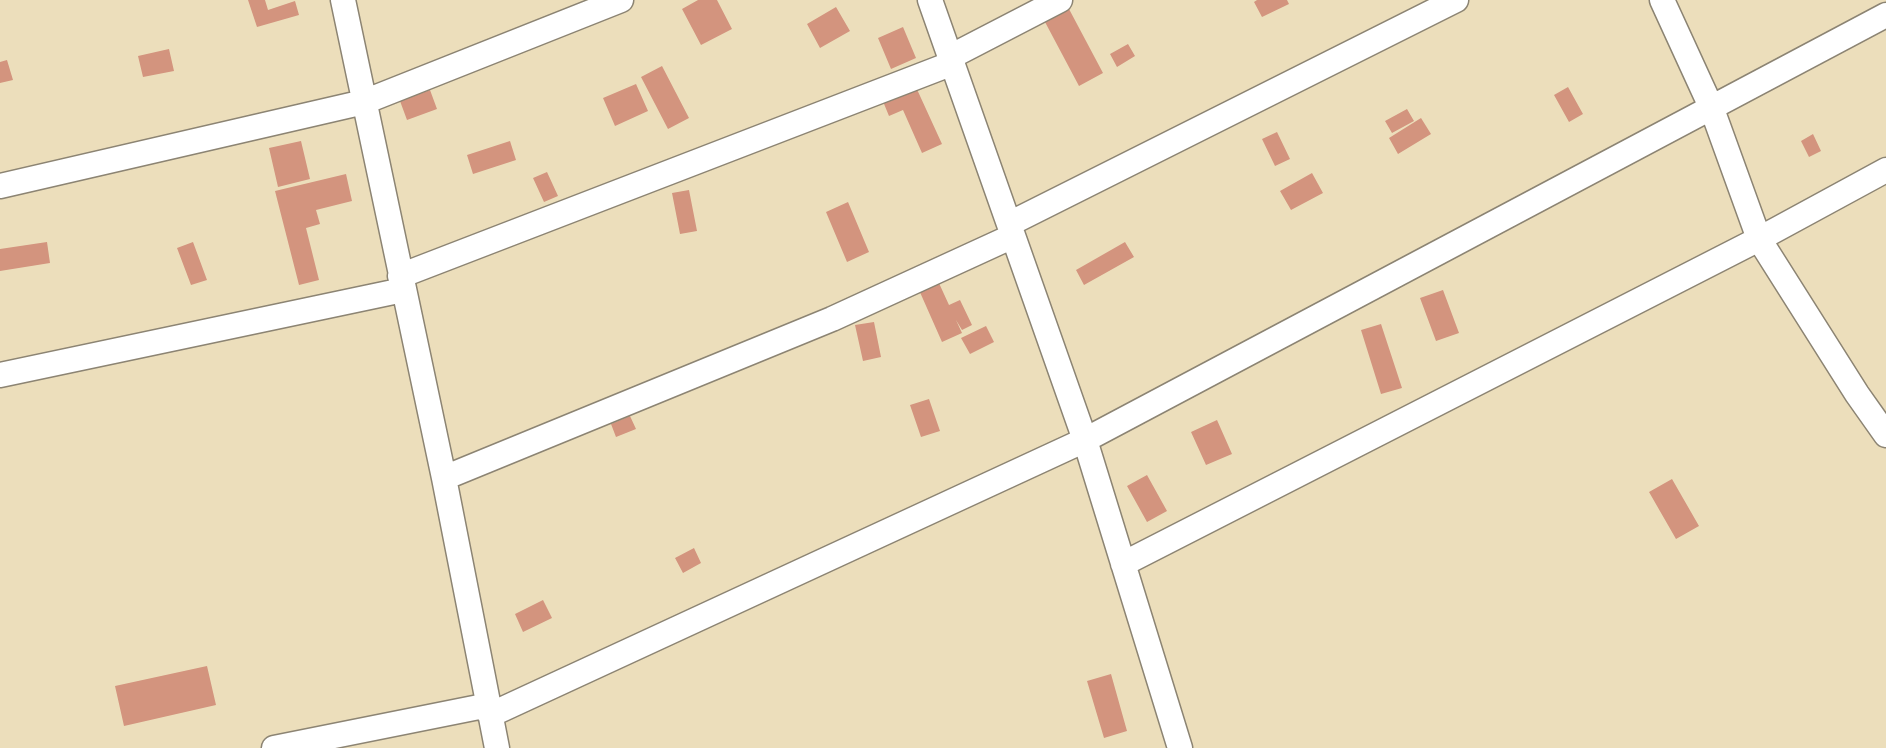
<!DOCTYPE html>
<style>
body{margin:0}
canvas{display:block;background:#ecdebb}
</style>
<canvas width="1886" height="748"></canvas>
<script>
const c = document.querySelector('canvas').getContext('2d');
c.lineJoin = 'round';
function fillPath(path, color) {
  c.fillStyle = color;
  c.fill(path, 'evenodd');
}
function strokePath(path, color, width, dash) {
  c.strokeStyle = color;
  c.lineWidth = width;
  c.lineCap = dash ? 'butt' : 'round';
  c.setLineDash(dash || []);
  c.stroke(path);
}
fillPath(new Path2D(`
 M 248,0 L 265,0 L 268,10 L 295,1 L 299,15 L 257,27 Z
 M 698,0 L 717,0 L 732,29 L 701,45 L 682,9 Z
 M 1257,0 L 1287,0 L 1289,4 L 1262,17 L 1254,2 Z
 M 836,7 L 850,31 L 820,48 L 807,24 Z
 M 1069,9 L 1103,73 L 1079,86 L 1045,22 Z
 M 903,27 L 916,58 L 891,69 L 878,38 Z
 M 1128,44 L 1135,56 L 1117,67 L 1110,54 Z
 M 169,49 L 174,71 L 143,77 L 138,56 Z
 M 7,60 L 13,80 L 0,83 L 0,62 Z
 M 662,66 L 689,118 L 668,129 L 641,77 Z
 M 636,84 L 648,111 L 615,126 L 603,98 Z
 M 915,85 L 942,144 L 922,153 L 903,110 L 889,116 L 882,99 Z
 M 1568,87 L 1583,114 L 1569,122 L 1554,95 Z
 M 430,90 L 437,109 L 407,120 L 400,101 Z
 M 1407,109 L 1414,121 L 1392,133 L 1385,121 Z
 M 1421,118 L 1431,134 L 1398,154 L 1389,138 Z
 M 1277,132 L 1290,159 L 1275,166 L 1262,139 Z
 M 1813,134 L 1821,151 L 1809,157 L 1801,141 Z
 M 301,141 L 310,179 L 278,187 L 269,148 Z
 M 510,141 L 516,160 L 473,174 L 467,155 Z
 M 547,172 L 558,196 L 544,202 L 533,178 Z
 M 1312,173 L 1323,193 L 1291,210 L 1280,191 Z
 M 346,174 L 352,201 L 316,210 L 320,224 L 306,228 L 319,280 L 299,285 L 275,191 Z
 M 689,190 L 697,231 L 680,234 L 672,193 Z
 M 848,202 L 869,252 L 847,262 L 826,212 Z
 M 47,242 L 50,263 L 0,271 L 0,249 Z
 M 193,242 L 207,280 L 191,285 L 177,248 Z
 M 1125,242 L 1134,257 L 1084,285 L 1076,270 Z
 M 938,281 L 949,305 L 960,300 L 972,325 L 962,330 L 956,320 L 962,333 L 942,342 L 919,290 Z
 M 1443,290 L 1459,333 L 1436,341 L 1420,298 Z
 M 874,322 L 881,357 L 863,361 L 855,325 Z
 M 1381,324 L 1402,388 L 1381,394 L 1361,330 Z
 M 986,326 L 994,342 L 970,354 L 961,338 Z
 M 929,399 L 940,431 L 921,437 L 910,405 Z
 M 630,416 L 636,429 L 616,437 L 611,424 Z
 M 1217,420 L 1232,454 L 1206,465 L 1191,432 Z
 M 1147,475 L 1167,511 L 1147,522 L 1127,486 Z
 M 1672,479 L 1699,526 L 1676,539 L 1649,492 Z
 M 694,548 L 701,563 L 683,573 L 675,558 Z
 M 543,600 L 552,618 L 523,632 L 515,614 Z
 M 207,666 L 216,705 L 124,726 L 115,686 Z
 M 1111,674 L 1127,731 L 1104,738 L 1087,681 Z`), '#d3947e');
const minor = new Path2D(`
 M 343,0 L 444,478 L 497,748
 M 930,0 L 1085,440 L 1180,748
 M 1662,0 L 1712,109 L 1759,239 L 1857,394 L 1886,435
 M 950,57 L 1060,0
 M 0,186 L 364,102 L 621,0
 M 1009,224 L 1456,0
 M 400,276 L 953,63
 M 0,375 L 403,290
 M 444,478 L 832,319 L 1013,236
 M 1123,564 L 1759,239 L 1886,170
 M 490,715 L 1085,440 L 1886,15
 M 274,748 L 489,705`);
strokePath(minor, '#8c8473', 27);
strokePath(minor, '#fff', 24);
</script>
